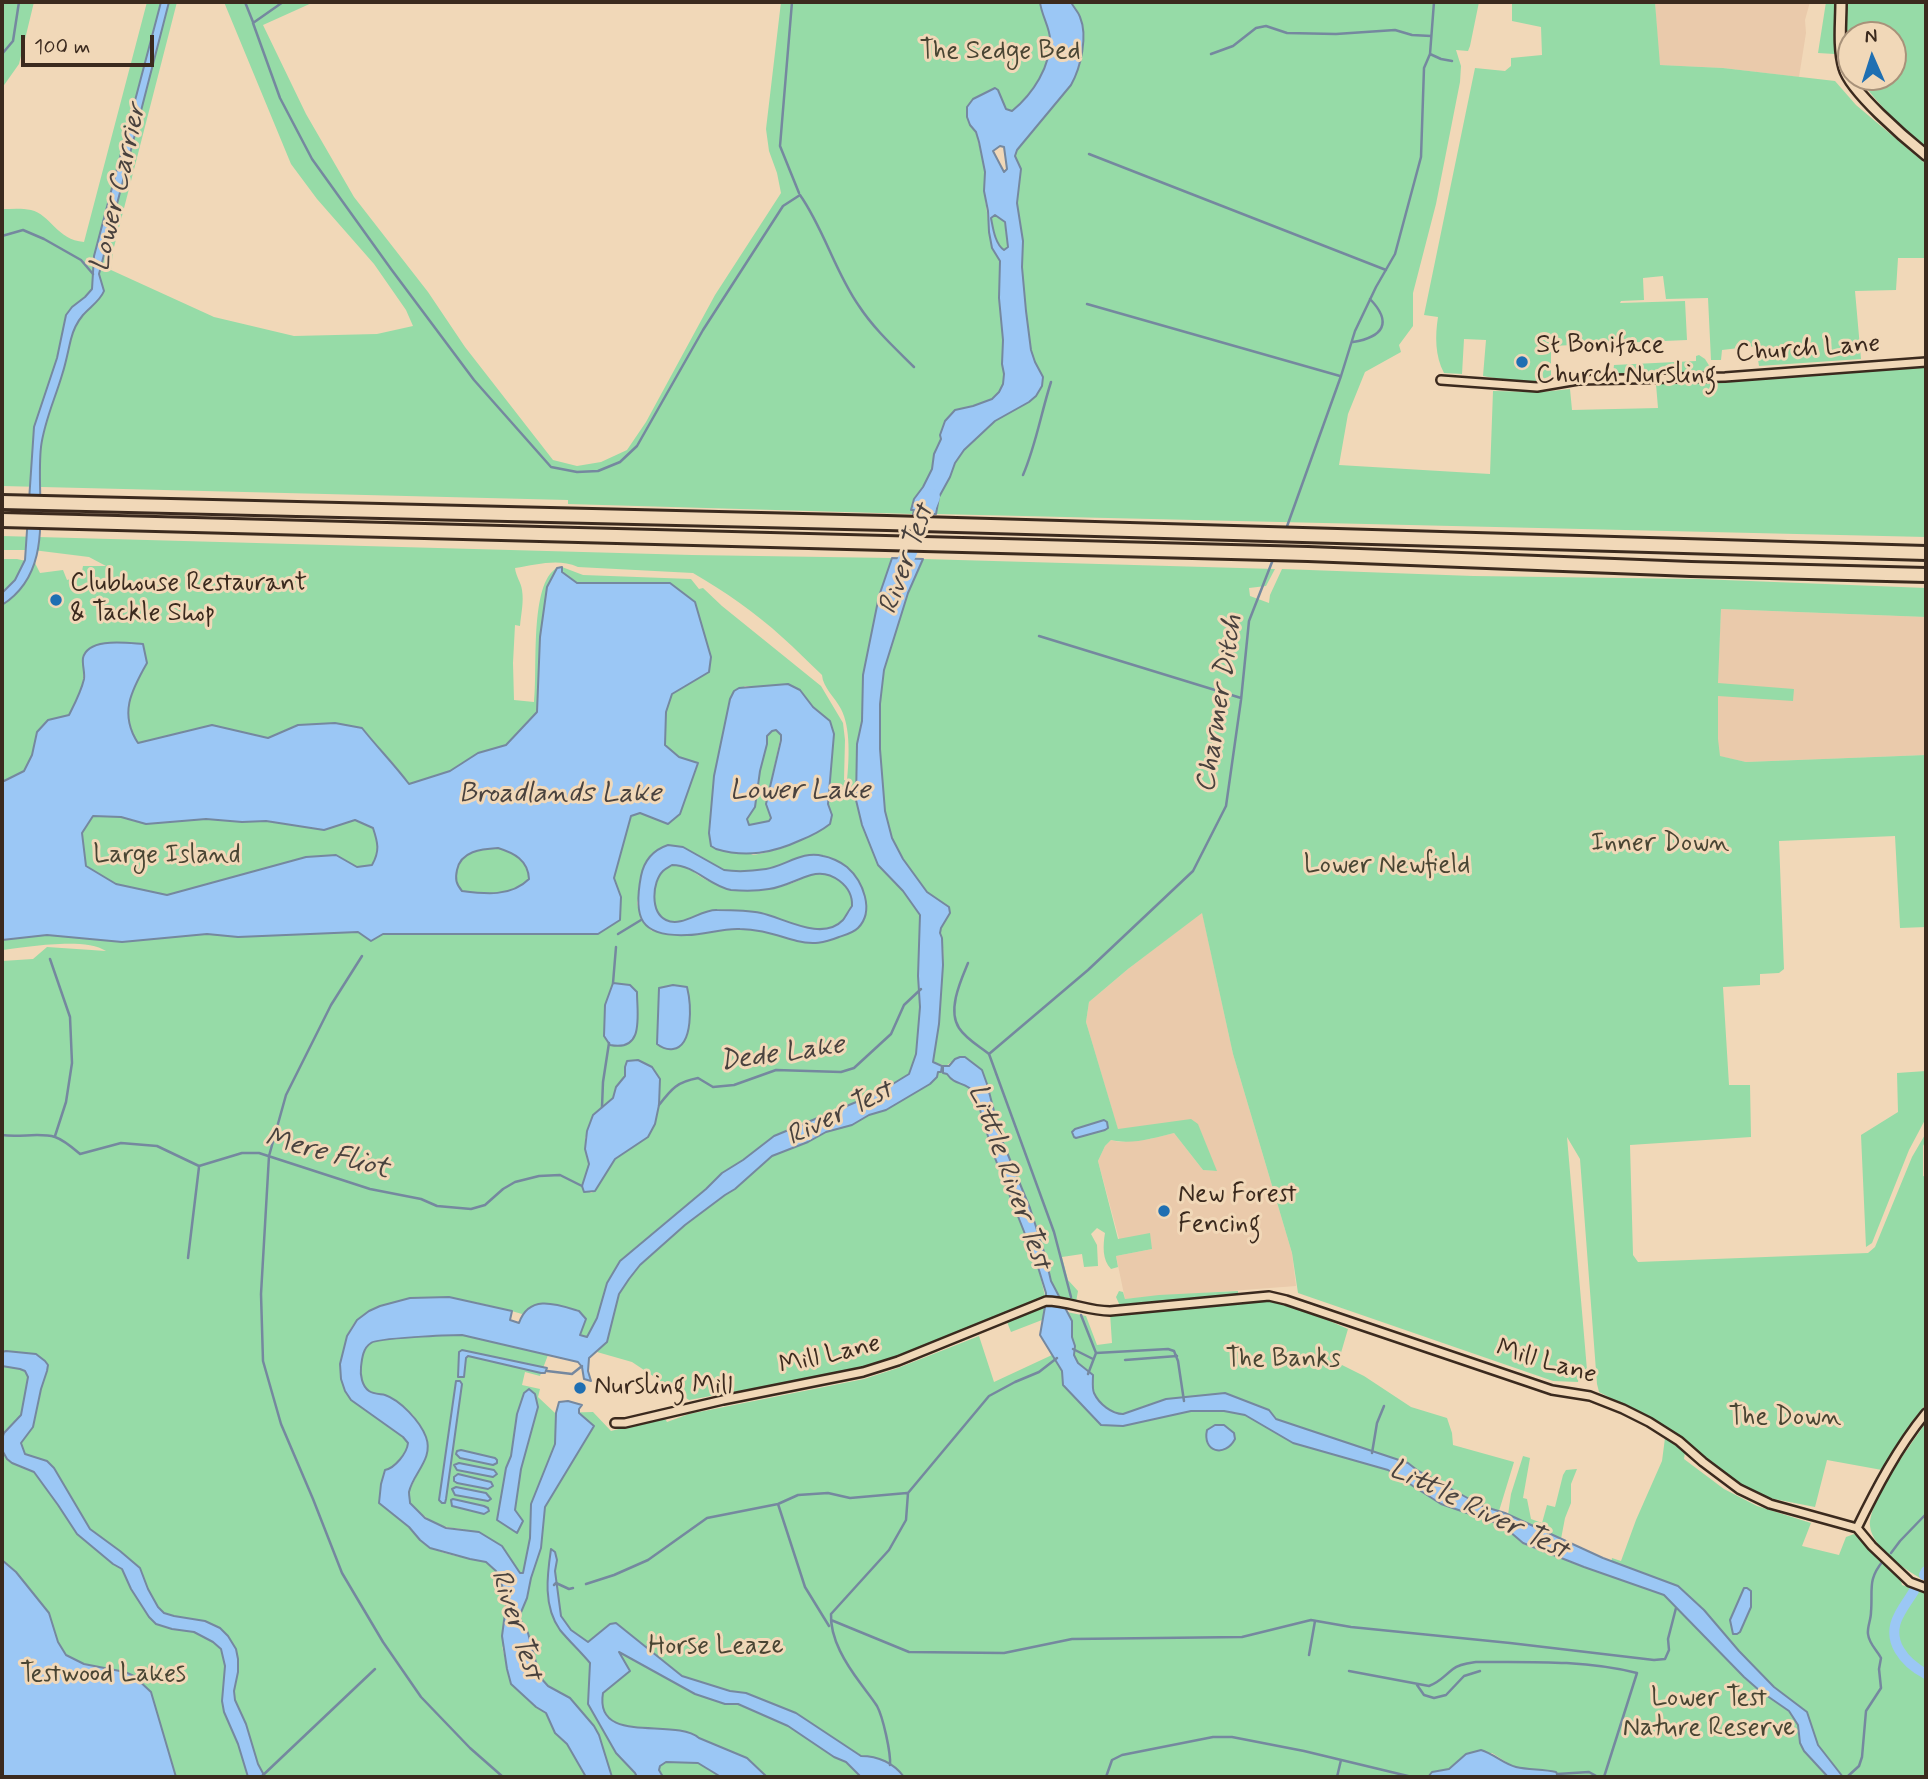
<!DOCTYPE html>
<style>
body{margin:0}
#map{position:relative;width:1928px;height:1779px;overflow:hidden;background:#f1d8b8;font-family:Mynerve,sans-serif}
canvas{display:block}
.frame{position:absolute;inset:0;border:4px solid #3b2a1e;pointer-events:none}
.north{position:absolute;left:1837px;top:21px;width:70px;height:70px;box-sizing:border-box;background:#f1d8b8;border:2px solid #a8927a;border-radius:50%;rotate:357deg;font-size:19px;font-weight:700;line-height:28px;text-align:center;color:#3b2a1e}
.north::after{content:'';display:block;margin:auto;width:24px;height:32px;background:#1f6fb2;clip-path:polygon(50% 0,100% 100%,50% 72%,0 100%)}
.scale{position:absolute;left:21px;top:35px;width:133px;height:32px;box-sizing:border-box;border:4px solid #3b2a1e;border-top:0;padding-left:9px;font-size:21px;line-height:24px;white-space:nowrap;color:#3b2a1e;-webkit-text-stroke:5px #f1d8b8;paint-order:stroke}
</style>
<div id="map">
<canvas width="1928" height="1779"></canvas>
<div class="frame"></div>
<div class="north">N</div>
<div class="scale">100 m</div>
</div>
<script>
const c = document.querySelector('canvas').getContext('2d');
c.lineJoin = 'round';
function fillPath(path, color) {
  c.fillStyle = color;
  c.fill(path, 'evenodd');
}
function strokePath(path, color, width, dash) {
  c.strokeStyle = color;
  c.lineWidth = width;
  c.lineCap = dash ? 'butt' : 'round';
  c.setLineDash(dash || []);
  c.stroke(path);
}
function label(font, color, halo, rows, align = 'center') {
  c.font = font + ' Mynerve,sans-serif';
  c.lineWidth = 6;
  c.setLineDash([]);
  c.textBaseline = 'middle';
  c.strokeStyle = halo;
  c.fillStyle = color;
  for (const [text, x, y, turn = 0] of rows) {
    c.save();
    c.translate(x, y);
    c.rotate((+turn || 0) * Math.PI / 180);
    c.textAlign = isNaN(turn) ? turn : align;
    if (halo) c.strokeText(text, 0, 0);
    c.fillText(text, 0, 0);
    c.restore();
  }
}
fillPath(new Path2D(`
 M 1655,2 L 1810,2 L 1805,20 L 1806,33 L 1799,77 L 1723,68 L 1659,65 Z
 M 1721,609 L 1926,617 L 1926,755 L 1746,762 L 1718,756 L 1717,694 Z
 M 1202,912 L 1233,1054 L 1292,1253 L 1296,1286 L 1125,1299 L 1116,1256 L 1152,1249 L 1119,1239 L 1098,1161 L 1105,1146 L 1111,1140 L 1119,1142 L 1150,1139 L 1174,1133 L 1203,1170 L 1216,1171 L 1198,1125 L 1118,1130 L 1086,1022 L 1089,1002 L 1128,969 Z`), '#eacaab');
fillPath(new Path2D(`
 M 2,2 L 34,2 L 19,64 L 2,88 Z
 M 147,2 L 177,2 L 113,251 L 111,270 L 214,317 L 294,336 L 377,334 L 413,326 L 406,310 L 374,264 L 317,199 L 291,164 L 224,2 L 314,2 L 263,25 L 306,114 L 354,197 L 428,292 L 465,347 L 553,460 L 577,466 L 601,462 L 627,450 L 646,422 L 715,295 L 781,193 L 777,173 L 769,151 L 766,129 L 781,2 L 1040,2 C 1041,15 1050,27 1050,39 C 1051,66 1032,94 1012,111 L 1006,109 L 999,92 L 995,88 L 973,99 L 967,107 L 970,125 L 976,132 L 985,172 L 984,191 L 992,248 L 1000,261 L 999,298 L 1003,340 L 1002,364 L 1004,374 L 1034,362 L 1031,350 L 1025,305 L 1022,267 L 1023,241 L 1017,203 L 1018,181 L 1021,173 L 1015,156 L 1017,150 L 1062,96 L 1075,77 L 1079,62 L 1071,2 L 1479,2 L 1470,46 L 1468,51 L 1456,50 L 1461,66 L 1460,82 L 1436,204 L 1413,293 L 1413,326 L 1399,345 L 1401,352 L 1365,372 L 1348,414 L 1339,465 L 1490,474 L 1493,391 L 1542,392 L 1570,389 L 1572,410 L 1658,408 L 1656,384 L 1760,379 L 1926,366 L 1926,537 L 936,514 L 939,495 L 917,495 L 914,499 L 913,514 L 568,504 L 568,500 L 2,486 L 2,209 C 11,209 22,208 31,210 C 50,214 57,240 84,242 Z
 M 1512,2 L 1655,2 L 1660,65 L 1723,68 L 1835,81 L 1856,105 L 1926,164 L 1926,258 L 1898,258 L 1896,290 L 1855,291 L 1861,359 L 1759,366 L 1756,346 L 1722,350 L 1721,360 L 1711,360 L 1708,298 L 1666,299 L 1663,276 L 1643,278 L 1644,300 L 1621,301 L 1620,303 L 1685,301 L 1687,340 L 1551,346 L 1551,381 C 1528,384 1506,380 1483,376 L 1486,340 L 1464,339 L 1462,374 L 1444,373 C 1435,356 1435,336 1438,317 L 1424,315 L 1475,68 L 1505,71 L 1511,66 L 1511,58 L 1542,55 L 1541,27 L 1512,21 Z
 M 1826,2 L 1926,2 L 1926,146 C 1901,128 1880,106 1861,81 L 1861,77 L 1893,77 L 1893,35 L 1851,35 L 1851,55 L 1818,53 Z
 M 995,215 L 1004,220 L 1008,247 L 1004,250 C 995,244 993,228 991,218 Z
 M 1699,355 L 1705,359 L 1710,367 L 1708,372 L 1656,375 L 1656,372 L 1613,374 L 1614,365 L 1696,361 L 1696,356 Z
 M 2,536 L 692,555 L 892,558 L 879,596 L 863,675 L 862,721 L 857,744 L 856,800 L 878,865 L 903,891 L 920,915 L 918,976 L 920,1007 L 916,1054 L 909,1074 L 878,1093 L 774,1136 L 743,1160 L 722,1173 L 706,1189 L 620,1261 L 607,1283 L 597,1318 L 587,1337 L 580,1335 L 586,1319 L 579,1311 C 558,1305 541,1298 522,1314 C 479,1302 436,1291 393,1303 C 380,1306 368,1310 358,1319 C 346,1330 344,1349 340,1364 L 408,1443 L 408,1449 L 391,1469 C 399,1495 403,1530 428,1546 C 439,1553 457,1556 470,1559 L 464,1529 C 439,1528 428,1521 410,1503 L 409,1492 L 425,1458 L 428,1447 L 426,1436 L 413,1415 L 387,1396 L 370,1393 L 363,1384 L 360,1372 L 364,1340 L 403,1319 L 478,1339 L 548,1355 L 540,1376 L 525,1372 L 522,1385 L 540,1389 L 538,1397 L 555,1413 L 593,1412 L 611,1431 L 664,1417 L 667,1422 L 689,1414 L 864,1379 L 898,1368 L 979,1336 L 994,1382 L 1052,1355 L 1062,1371 L 1063,1385 L 1093,1417 L 1123,1426 L 1191,1411 L 1224,1411 L 1245,1415 L 1293,1443 L 1388,1470 L 1441,1504 L 1502,1525 L 1523,1544 L 1584,1567 L 1664,1595 L 1720,1653 L 1727,1637 L 1704,1610 L 1678,1586 L 1611,1562 L 1612,1558 L 1621,1561 L 1636,1520 L 1662,1461 L 1665,1438 L 1685,1452 L 1684,1459 L 1724,1489 L 1757,1506 L 1811,1523 L 1802,1546 L 1839,1555 L 1846,1537 L 1854,1534 L 1900,1577 L 1902,1585 L 1926,1593 L 1926,1777 L 1559,1777 L 1556,1772 L 1514,1767 L 1492,1753 L 1466,1755 L 1449,1769 L 1432,1772 L 1428,1777 L 604,1777 L 502,1646 L 511,1684 L 536,1707 L 546,1713 L 555,1733 L 567,1744 L 586,1777 L 2,1777 L 2,961 L 33,959 L 47,947 L 106,951 C 85,937 27,947 2,950 L 2,940 L 47,935 L 122,942 L 207,934 L 238,937 L 358,932 L 371,941 L 383,934 L 598,934 L 621,897 L 614,878 L 631,815 L 640,813 L 668,824 L 680,814 L 698,764 L 679,757 L 665,745 L 666,712 L 672,694 L 709,672 L 670,583 L 577,583 L 562,572 L 562,567 L 583,575 L 691,579 L 699,589 L 703,588 L 722,606 L 821,686 L 843,723 L 845,740 L 844,780 L 847,781 C 849,760 851,728 841,709 C 835,697 823,688 822,675 C 808,662 796,649 782,637 C 756,613 724,591 693,573 L 578,567 C 557,558 537,565 515,568 C 516,577 521,582 522,590 C 524,602 521,614 520,626 L 515,625 L 513,663 L 514,700 L 534,702 C 538,672 529,583 557,568 L 547,587 L 540,637 L 537,712 L 507,745 L 478,753 L 450,771 L 409,784 C 395,763 377,747 362,728 L 298,725 L 268,738 L 212,725 L 138,743 C 120,713 131,691 147,663 L 143,644 L 111,643 L 83,659 C 85,684 81,694 69,715 L 48,720 L 37,732 L 32,755 L 24,771 L 4,781 L 2,780 L 2,559 L 17,559 L 35,563 L 40,573 L 63,570 L 67,580 L 81,576 L 83,566 L 106,566 L 89,557 L 33,550 L 2,550 ZM 788,684 L 800,690 L 813,707 L 830,721 L 834,735 L 828,804 L 832,815 L 816,833 L 783,848 L 764,853 L 753,855 L 709,833 L 714,776 L 730,699 L 745,686 L 760,687 ZM 683,847 L 724,870 C 737,872 755,872 768,869 C 785,865 799,856 816,854 L 864,893 L 867,912 L 809,943 L 756,930 L 738,928 L 717,930 L 687,935 L 652,931 L 641,920 L 637,903 L 648,858 L 660,848 ZM 625,1067 L 660,1080 L 659,1105 L 629,1149 L 615,1159 L 595,1191 L 591,1193 L 582,1186 L 589,1164 L 585,1149 L 585,1138 L 602,1107 L 613,1098 L 616,1087 L 625,1076 Z
 M 923,559 L 1275,569 L 1266,586 L 1249,588 L 1250,596 L 1269,603 L 1270,595 L 1282,569 L 1473,576 L 1699,579 L 1926,588 L 1926,617 L 1721,609 L 1718,683 L 1794,689 L 1793,701 L 1718,696 L 1718,739 L 1720,756 L 1746,762 L 1926,755 L 1926,927 L 1900,928 L 1895,836 L 1779,841 L 1784,969 L 1779,973 L 1760,974 L 1760,985 L 1723,987 L 1729,1085 L 1750,1085 L 1751,1137 L 1630,1145 L 1633,1255 L 1638,1262 L 1868,1253 L 1875,1247 L 1912,1157 L 1926,1133 L 1926,1140 L 1923,1146 L 1923,1176 L 1926,1177 L 1926,1404 L 1915,1418 L 1882,1470 L 1827,1460 L 1815,1507 L 1769,1498 L 1743,1487 L 1661,1424 L 1599,1392 L 1597,1384 L 1580,1159 L 1567,1137 L 1587,1370 L 1580,1372 L 1578,1382 L 1553,1381 L 1298,1293 L 1292,1253 L 1233,1054 L 1202,913 L 1128,969 L 1089,1002 L 1086,1022 L 1118,1129 L 1191,1119 L 1198,1124 L 1217,1171 L 1203,1170 L 1174,1133 C 1154,1138 1131,1145 1111,1140 L 1105,1146 L 1098,1161 L 1118,1239 L 1150,1233 L 1152,1249 L 1116,1256 L 1118,1267 L 1111,1269 C 1102,1260 1103,1245 1105,1233 L 1097,1228 L 1091,1234 L 1097,1245 L 1098,1266 L 1084,1267 L 1082,1254 L 1062,1257 L 1068,1280 L 1078,1291 L 1076,1302 L 1052,1298 L 989,1111 L 951,1062 L 946,1066 L 933,1062 C 937,1041 939,1021 940,1000 C 941,982 947,950 940,933 L 949,907 L 927,892 L 903,859 L 892,838 L 885,811 L 880,748 L 880,704 L 884,670 L 908,593 Z
 M 772,730 L 779,731 L 781,735 L 766,804 L 771,818 L 769,821 L 749,825 L 747,819 L 755,807 L 760,771 L 767,744 L 767,736 Z
 M 93,816 L 121,817 L 146,824 L 206,819 L 242,822 L 266,821 L 324,830 L 355,820 L 373,828 C 378,843 380,851 372,865 L 357,867 L 336,855 L 306,857 L 167,895 L 116,884 L 86,866 L 82,833 Z
 M 498,848 C 514,853 528,860 529,879 C 511,897 485,894 462,891 C 456,884 455,879 457,870 C 461,851 481,849 498,848 Z
 M 672,865 C 691,865 695,876 711,882 C 718,886 729,889 737,890 C 753,892 770,889 786,885 C 795,883 802,878 811,875 C 831,869 853,886 852,906 C 849,910 846,916 843,920 C 822,941 783,918 761,913 C 747,910 731,909 717,910 C 701,910 682,928 665,920 C 650,911 652,882 663,871 C 666,868 669,867 672,865 Z
 M 1926,1071 L 1926,1118 L 1909,1150 L 1872,1243 L 1866,1247 L 1861,1135 L 1898,1112 L 1897,1073 Z
 M 938,1072 L 947,1073 L 953,1081 L 969,1086 L 975,1093 L 993,1153 L 1038,1267 L 1046,1300 L 1019,1308 L 895,1358 L 843,1372 L 689,1400 L 632,1362 L 597,1352 L 607,1342 L 619,1294 L 629,1279 L 640,1265 L 685,1225 L 725,1195 L 735,1189 L 772,1156 L 808,1142 L 826,1132 L 852,1125 L 869,1115 L 886,1110 L 930,1084 Z
 M 1119,1291 L 1123,1292 L 1125,1299 L 1159,1295 L 1238,1291 L 1238,1294 L 1222,1298 L 1120,1306 L 1116,1297 Z
 M 1248,1300 L 1271,1302 L 1302,1309 L 1348,1329 L 1338,1363 L 1364,1376 L 1411,1407 L 1447,1418 L 1452,1433 L 1453,1445 L 1514,1462 L 1499,1511 L 1312,1440 L 1250,1404 L 1137,1409 C 1132,1411 1126,1414 1120,1414 C 1111,1414 1097,1401 1094,1392 C 1092,1387 1093,1380 1093,1375 L 1078,1363 L 1074,1355 L 1075,1346 L 1072,1337 L 1072,1321 L 1067,1312 L 1086,1316 L 1097,1345 L 1112,1343 L 1110,1313 L 1205,1307 Z
 M 1046,1305 L 1042,1320 L 1011,1332 L 1007,1322 Z
 M 1926,1422 L 1926,1581 C 1908,1572 1872,1548 1870,1526 C 1869,1500 1911,1445 1926,1422 Z
 M 1523,1456 L 1530,1458 L 1523,1498 L 1527,1499 L 1531,1519 L 1542,1523 L 1547,1505 L 1555,1507 L 1563,1475 L 1566,1470 L 1577,1469 L 1571,1484 L 1571,1503 L 1565,1518 L 1561,1539 L 1508,1515 L 1511,1494 Z`), '#96dba7');
const water = new Path2D(`
 M 161,2 L 169,2 L 99,274 L 104,291 C 100,301 90,307 83,315 C 78,321 73,331 71,339 C 68,351 66,363 62,375 C 55,399 44,422 41,447 C 35,501 57,570 2,605 L 2,593 L 15,580 L 25,560 L 34,427 L 57,358 L 66,315 L 72,307 L 85,297 L 92,289 L 94,256 Z
 M 1040,2 L 1071,2 C 1073,7 1078,11 1080,17 C 1088,36 1081,67 1071,85 L 1017,150 L 1015,156 L 1021,169 L 1017,203 L 1023,241 L 1022,267 L 1026,311 L 1031,350 L 1035,362 L 1043,377 L 1042,386 L 1036,396 L 1029,402 L 995,421 L 964,450 L 955,463 L 950,477 L 939,497 L 936,514 L 913,514 L 914,510 L 911,510 L 914,499 L 923,487 L 932,469 L 934,454 L 941,439 L 940,435 L 945,421 L 955,410 L 973,406 L 992,399 L 999,392 L 1003,384 L 1004,374 L 1002,364 L 1003,340 L 999,298 L 1000,261 L 992,248 L 989,232 L 988,211 L 984,191 L 985,172 L 979,142 L 976,132 L 970,125 L 967,117 L 967,107 L 973,99 L 995,88 L 998,90 L 1006,109 L 1012,111 C 1033,94 1051,66 1050,39 C 1050,28 1041,14 1040,2 ZM 1000,146 L 1004,147 L 1007,169 L 1004,172 L 993,151 ZM 995,215 L 1005,222 L 1008,247 L 1004,250 C 995,244 993,228 991,218 Z
 M 892,558 L 923,559 L 908,593 L 884,670 L 880,704 L 880,749 L 885,811 L 892,838 L 903,859 L 927,892 L 949,907 L 950,913 L 941,928 L 940,933 L 942,938 L 943,965 L 939,1024 L 933,1062 L 942,1066 L 941,1072 L 938,1072 L 937,1077 L 930,1084 L 886,1110 L 869,1115 L 852,1125 L 826,1132 L 808,1142 L 772,1156 L 735,1189 L 725,1195 L 685,1225 L 640,1265 L 629,1279 L 619,1294 L 607,1342 L 589,1358 L 588,1371 L 591,1381 L 584,1379 L 582,1367 L 578,1362 L 462,1335 C 451,1335 376,1338 371,1343 C 363,1348 362,1358 361,1367 C 360,1375 362,1386 369,1391 C 373,1394 380,1394 385,1395 C 400,1400 420,1421 426,1437 C 434,1459 413,1473 409,1492 C 409,1496 410,1500 410,1503 L 425,1518 L 446,1528 L 479,1532 L 502,1546 L 520,1573 L 523,1573 L 530,1538 L 531,1504 L 555,1444 L 556,1413 L 559,1402 L 568,1401 L 582,1405 L 579,1409 L 579,1413 L 594,1426 L 545,1507 L 541,1548 L 531,1578 L 527,1598 L 519,1617 L 528,1633 L 540,1677 L 548,1686 L 570,1698 L 594,1726 L 599,1735 L 612,1777 L 586,1777 L 567,1744 L 555,1733 L 546,1713 L 536,1707 L 511,1684 L 507,1669 L 502,1636 L 507,1598 L 496,1571 L 486,1562 L 470,1559 L 430,1548 L 420,1540 L 409,1527 L 379,1503 L 381,1484 L 385,1470 C 395,1468 407,1453 408,1443 L 403,1437 L 351,1400 L 345,1391 L 341,1379 L 340,1364 L 347,1336 L 357,1320 L 369,1311 L 380,1306 L 410,1298 L 449,1297 L 512,1311 L 510,1320 L 519,1323 C 529,1294 556,1304 579,1311 L 586,1319 L 580,1335 L 587,1337 L 597,1318 L 607,1283 L 620,1261 L 706,1189 L 722,1173 L 743,1160 L 774,1136 L 878,1093 L 909,1074 L 916,1054 L 920,1007 L 918,976 L 920,915 L 903,891 L 878,865 L 862,825 L 856,800 L 857,744 L 862,721 L 863,675 L 879,596 Z
 M 562,567 L 562,572 L 577,583 L 670,583 L 695,602 L 711,657 L 709,672 L 672,694 L 666,712 L 665,745 L 679,757 L 698,763 L 680,814 L 668,824 L 640,813 L 631,816 L 614,878 L 621,897 L 620,920 L 598,934 L 383,934 L 371,941 L 358,932 L 238,937 L 207,934 L 122,942 L 47,935 L 2,940 L 2,780 L 4,781 L 24,771 L 32,755 L 37,732 L 48,720 L 69,715 C 75,703 81,692 84,679 C 85,672 82,665 83,658 C 88,637 127,643 143,644 L 147,663 C 131,691 119,714 138,743 L 212,725 L 268,738 L 298,725 L 335,723 L 362,728 C 377,747 394,764 409,784 L 450,771 L 478,753 L 506,745 L 537,712 L 540,637 L 547,587 L 557,568 ZM 93,816 L 121,817 L 146,824 L 206,819 L 242,822 L 266,821 L 324,830 L 355,820 L 373,828 C 378,843 380,851 372,865 L 357,867 L 336,855 L 306,857 L 167,895 L 116,884 L 86,866 L 82,833 ZM 498,848 C 514,853 528,860 529,879 C 511,897 485,894 462,891 C 456,884 455,879 457,870 C 461,851 481,849 498,848 Z
 M 788,684 L 800,690 L 813,707 L 830,721 L 834,734 L 828,804 L 832,815 L 830,824 C 821,831 811,836 801,840 C 773,853 746,858 716,849 L 711,846 L 709,833 L 714,776 L 730,699 L 734,691 L 739,688 ZM 776,730 L 781,735 L 781,740 L 766,804 L 771,818 L 769,821 L 749,825 L 747,819 L 755,807 L 760,771 L 767,744 L 767,736 L 772,731 Z
 M 668,845 L 683,847 L 724,870 C 737,872 753,871 766,869 C 785,866 803,850 823,856 C 830,857 841,862 847,867 C 863,881 875,911 858,928 C 853,933 845,935 839,937 C 824,943 813,945 797,941 C 778,936 760,929 740,929 C 722,928 705,935 687,935 C 640,937 633,918 641,876 C 644,861 653,850 668,845 ZM 672,865 C 695,865 709,886 731,890 C 743,891 758,891 769,889 C 784,887 797,879 811,875 C 831,869 853,886 852,906 C 849,910 846,916 843,920 C 822,942 784,918 761,913 C 747,910 731,910 717,910 C 701,909 682,928 666,920 C 650,912 652,882 663,871 C 666,868 669,867 672,865 Z
 M 613,983 L 630,985 L 637,992 C 637,1015 645,1052 610,1045 L 604,1036 L 605,1005 Z
 M 673,985 L 687,987 C 691,1003 694,1046 673,1049 C 666,1050 662,1048 657,1044 L 659,988 Z
 M 960,1057 L 965,1057 L 982,1070 L 987,1084 L 1001,1138 L 1030,1208 L 1045,1255 L 1051,1281 L 1072,1321 L 1072,1337 L 1075,1346 L 1074,1355 L 1078,1363 L 1093,1375 C 1093,1381 1092,1388 1094,1393 C 1099,1404 1112,1414 1123,1414 L 1166,1399 L 1225,1393 L 1269,1410 L 1276,1419 L 1408,1463 L 1417,1470 L 1482,1506 L 1505,1513 L 1603,1558 L 1678,1586 L 1704,1610 L 1739,1651 L 1774,1687 L 1807,1712 L 1818,1745 L 1843,1777 L 1828,1777 L 1804,1751 L 1800,1743 L 1798,1725 L 1789,1711 L 1760,1691 L 1744,1677 L 1664,1595 L 1584,1567 L 1523,1543 L 1502,1525 L 1441,1504 L 1388,1470 L 1293,1443 L 1245,1415 L 1224,1411 L 1191,1411 L 1123,1426 L 1101,1425 L 1063,1385 L 1062,1371 L 1040,1335 L 1046,1301 L 1046,1293 L 1038,1267 L 993,1153 L 975,1093 C 964,1080 956,1087 947,1074 L 943,1073 L 943,1066 L 949,1066 L 955,1059 Z
 M 638,1060 L 652,1067 L 660,1079 L 659,1105 L 655,1124 L 648,1137 L 615,1159 L 595,1191 L 584,1192 L 582,1186 L 589,1164 L 585,1149 L 587,1131 L 593,1115 L 613,1098 L 616,1087 L 625,1076 L 625,1067 L 627,1061 Z
 M 1104,1120 L 1107,1122 L 1108,1128 L 1105,1130 L 1076,1138 L 1074,1137 L 1072,1132 L 1075,1129 Z
 M 462,1350 L 547,1368 L 545,1373 L 541,1373 L 468,1356 L 466,1358 L 464,1377 L 458,1377 L 459,1352 Z
 M 6,1351 L 36,1354 L 45,1361 L 48,1365 L 47,1371 L 41,1389 L 33,1427 L 21,1443 L 25,1454 L 47,1461 L 54,1468 L 90,1529 L 120,1551 L 140,1568 L 148,1589 L 158,1607 L 164,1613 L 174,1616 L 205,1621 L 220,1628 L 228,1636 L 236,1649 L 238,1659 L 238,1672 L 234,1691 L 235,1700 L 246,1724 L 258,1764 L 265,1777 L 248,1777 L 238,1744 L 224,1712 L 222,1701 L 225,1666 L 221,1649 L 213,1642 L 194,1632 L 172,1629 L 156,1624 L 149,1617 L 131,1589 L 122,1569 L 113,1564 L 77,1534 L 58,1505 L 34,1472 L 12,1463 L 7,1459 L 2,1450 L 2,1439 L 4,1433 L 21,1415 L 28,1377 L 25,1371 L 20,1369 L 2,1366 L 2,1352 Z
 M 456,1381 L 460,1381 L 462,1384 L 446,1499 L 445,1503 L 442,1503 L 439,1500 Z
 M 529,1389 L 535,1394 L 538,1407 L 521,1469 L 515,1510 L 523,1521 L 517,1533 L 497,1520 L 506,1468 L 511,1456 L 517,1414 L 524,1393 Z
 M 1215,1425 L 1224,1425 L 1234,1433 L 1235,1439 C 1225,1458 1202,1452 1207,1430 Z
 M 461,1450 L 495,1458 L 497,1460 L 497,1463 L 493,1465 L 460,1458 L 456,1454 L 457,1451 Z
 M 459,1463 L 494,1470 L 497,1474 L 493,1477 L 457,1470 L 454,1465 Z
 M 458,1474 L 491,1482 L 493,1486 L 488,1489 L 457,1483 L 454,1481 L 454,1477 Z
 M 456,1487 L 486,1493 L 491,1499 L 488,1501 L 455,1495 L 452,1489 Z
 M 453,1499 L 484,1506 L 488,1508 L 489,1511 L 484,1514 L 452,1506 L 451,1500 Z
 M 551,1549 L 555,1552 L 557,1560 L 555,1571 L 561,1616 L 571,1630 L 588,1642 L 610,1624 L 616,1623 L 682,1676 L 730,1691 L 746,1693 L 796,1713 L 861,1756 C 878,1756 894,1763 904,1777 L 861,1777 L 846,1762 L 834,1757 L 788,1726 L 738,1704 L 725,1704 L 695,1694 L 619,1652 L 630,1671 L 603,1693 C 594,1746 674,1717 699,1738 L 747,1758 L 767,1777 L 721,1777 L 698,1763 L 666,1762 L 660,1766 L 659,1770 L 663,1777 L 637,1777 L 635,1773 L 616,1753 L 588,1704 L 590,1663 C 581,1652 569,1641 560,1630 C 543,1606 547,1576 551,1549 Z
 M 2,1560 L 16,1572 L 49,1613 L 58,1642 L 66,1655 L 84,1664 L 125,1672 L 134,1676 L 151,1692 L 176,1777 L 2,1777 Z
 M 1744,1588 L 1747,1588 L 1751,1591 L 1751,1607 L 1740,1632 L 1737,1634 L 1733,1634 L 1730,1620 Z
 M 1481,1750 C 1494,1754 1504,1764 1516,1767 C 1529,1770 1543,1769 1556,1772 L 1559,1777 L 1428,1777 L 1432,1772 L 1449,1769 L 1466,1754 Z`);
fillPath(water, '#9bc7f5');
strokePath(water, '#75889f', 2);
strokePath(new Path2D(`
 M 245,2 L 253,22
 M 283,2 L 253,23 L 280,98 L 312,159 L 391,269 L 474,380 L 551,467 L 577,472 L 598,471 L 620,462 L 637,446 L 703,330 L 783,206 L 800,195 C 824,229 835,272 859,306 C 874,329 895,348 914,367
 M 792,2 L 780,146 L 799,193
 M 2,54 L 13,41 L 19,2
 M 1211,54 L 1233,46 L 1256,28 L 1266,26 L 1287,33 L 1336,34 L 1395,30 L 1412,35 L 1431,36
 M 1430,54 L 1441,59 L 1452,61
 M 1089,154 L 1386,270
 M 2,236 L 23,230 L 44,239 L 81,260 L 93,274
 M 1087,304 L 1340,376
 M 1353,342 C 1383,337 1393,323 1370,299
 M 1023,475 C 1036,445 1041,413 1051,382
 M 1285,532 L 1341,376 L 1355,331 L 1376,287 L 1395,254 L 1421,157 L 1424,68 L 1430,54 L 1434,2
 M 1039,636 L 1241,698
 M 618,934 L 641,920
 M 362,956 L 331,1005 L 286,1095 L 269,1156 L 261,1294 L 263,1361 L 281,1424 L 313,1499 L 342,1573 L 383,1642 L 421,1697 L 470,1748 L 503,1777
 M 50,959 L 70,1017 L 72,1063 L 66,1102 L 55,1136
 M 968,963 C 961,980 947,1010 959,1028 C 966,1039 979,1046 989,1054
 M 613,983 L 616,947
 M 659,1105 C 672,1088 677,1082 698,1078 L 713,1087 L 734,1085 L 776,1070 L 841,1072 L 854,1068 L 891,1034 L 904,1005 L 921,989
 M 602,1107 L 603,1082 L 609,1043
 M 2,1135 C 19,1138 39,1132 55,1137 C 64,1140 73,1148 80,1154 L 121,1143 L 157,1146 L 199,1166 L 242,1153 L 259,1153 L 370,1189 L 421,1199 L 437,1206 L 471,1209 L 485,1205 L 503,1189 L 515,1182 L 539,1176 L 560,1175 L 582,1186
 M 188,1258 L 199,1167
 M 1071,1297 L 1054,1232 L 989,1054 L 1088,970 L 1193,871 L 1226,806 L 1241,700 L 1249,621 L 1274,557
 M 1081,1315 L 1096,1353 L 1088,1374
 M 1073,1349 L 1093,1359
 M 1096,1353 L 1168,1349 L 1174,1351 L 1178,1361 L 1184,1401
 M 1125,1360 L 1177,1356
 M 547,1371 L 572,1374 L 582,1366
 M 1372,1453 L 1377,1423 L 1384,1406
 M 778,1504 L 805,1587 L 829,1626
 M 1891,1553 L 1900,1541 L 1926,1514
 M 586,1584 L 614,1575 L 648,1560 L 707,1518 L 778,1504 L 798,1495 L 828,1493 L 850,1498 L 907,1493
 M 554,1585 L 556,1583 L 569,1589 L 573,1588
 M 831,1620 L 909,1652 L 1004,1653 L 1072,1639 L 1242,1637 L 1311,1620 L 1351,1627 L 1510,1643 L 1654,1660 L 1665,1659 L 1669,1650 L 1668,1639 L 1676,1608
 M 1309,1655 L 1315,1621
 M 1349,1671 L 1429,1686 C 1440,1682 1444,1676 1453,1669 C 1459,1664 1469,1663 1476,1662 C 1530,1662 1585,1660 1637,1673 L 1604,1777
 M 1417,1685 L 1424,1695 L 1434,1698 L 1446,1695 L 1464,1676 L 1480,1671
 M 890,1765 C 891,1753 883,1717 877,1706 C 872,1698 866,1691 861,1684 C 846,1664 830,1639 831,1614 L 889,1550 L 906,1520 L 908,1493 L 989,1396 L 1015,1382 L 1039,1372 L 1057,1358
 M 1557,1774 L 1589,1772 L 1598,1777
 M 261,1777 L 375,1669
 M 1106,1777 L 1112,1760 L 1122,1755 L 1213,1737 L 1232,1737 L 1304,1751 L 1412,1777
 M 1337,1777 L 1341,1760
 M 1847,1777 L 1859,1766 L 1862,1757 L 1866,1711 L 1881,1688 L 1879,1669 L 1881,1658 C 1877,1650 1869,1644 1868,1634 C 1867,1627 1871,1620 1871,1612 C 1873,1590 1867,1580 1883,1561`), '#75889f', 2.5);
strokePath(new Path2D(`
 M 1924,1575 L 1926,1571
 M 1914,1591 C 1909,1599 1903,1607 1899,1615 C 1885,1641 1905,1663 1926,1674`), '#9bc7f5', 10);
strokePath(new Path2D(`
 M 899,576 L 932,497`), '#9bc7f5', 16);
const minor = new Path2D(`
 M 1441,380 L 1537,387 L 1578,380 L 1725,377 L 1926,362
 M 615,1423 L 625,1423 L 723,1400 L 863,1372 L 898,1361 L 1046,1301 C 1068,1301 1088,1311 1110,1311 L 1269,1296 L 1286,1300 L 1552,1390 L 1590,1396 L 1623,1409 L 1649,1422 L 1679,1441 L 1703,1462 L 1739,1489 L 1770,1504 L 1857,1528 L 1872,1546 L 1910,1582 L 1926,1588
 M 1857,1528 C 1876,1489 1898,1447 1926,1413`);
const tertiary = new Path2D(`
 M 1841,2 C 1841,23 1838,47 1844,68 C 1850,91 1906,139 1926,155`);
const motorway = new Path2D(`
 M 2,502 L 887,523 L 1926,553
 M 2,520 L 1308,554 L 1691,569 L 1926,575`);
strokePath(minor, '#3b2a1e', 12);
strokePath(tertiary, '#3b2a1e', 14);
strokePath(motorway, '#3b2a1e', 18);
strokePath(minor, '#f1d8b8', 7);
strokePath(tertiary, '#f1d8b8', 9);
strokePath(motorway, '#f1d8b8', 12);
for (const [x, y, r, color] of [
 [1522,362,7,"#1f6fb2"],
 [56,600,7,"#1f6fb2"],
 [1164,1211,7,"#1f6fb2"],
 [580,1388,7,"#1f6fb2"]
]) {
  const dot = new Path2D();
  dot.arc(x, y, r, 0, 2 * Math.PI);
  c.fillStyle = color;
  c.fill(dot);
  strokePath(dot, '#f1d8b8', 2.5);
}
label('26px', '#494533', '#f1d8b8', [
 ["The Sedge Bed",1000,53],
 ["Inner Down",1660,845],
 ["Large Island",167,857],
 ["Lower Newfield",1387,867],
 ["The Banks",1283,1361],
 ["The Down",1785,1419],
 ["Horse Leaze",716,1648],
 ["Testwood Lakes",103,1676],
 ["Lower Test",1709,1700],
 ["Nature Reserve",1709,1730]
]);
label('26px', '#3b2a1e', '#f1d8b8', [
 ["St Boniface",1536,347],
 ["Church Nursling",1536,377],
 ["Clubhouse Restaurant",70,585],
 ["& Tackle Shop",70,615],
 ["New Forest",1178,1196],
 ["Fencing",1178,1226],
 ["Nursling Mill",594,1388]
], 'left');
label('26px', '#3b2a1e', '#f1d8b8', [
 ["Church Lane",1808,350,-4],
 ["Mill Lane",830,1356,-13],
 ["Mill Lane",1546,1363,16]
]);
label('italic 28px', '#49423e', '#f1d8b8', [
 ["Lower Carrier",120,188,-77],
 ["River Test",908,560,-70],
 ["Charmer Ditch",1221,704,-81],
 ["Lower Lake",800,792],
 ["Broadlands Lake",560,795],
 ["Dede Lake",782,1055,-8],
 ["River Test",840,1115,-26],
 ["Mere Fliot",327,1155,15],
 ["Little River Test",1008,1177,70],
 ["Little River Test",1478,1511,26],
 ["River Test",515,1625,72]
]);
</script>
